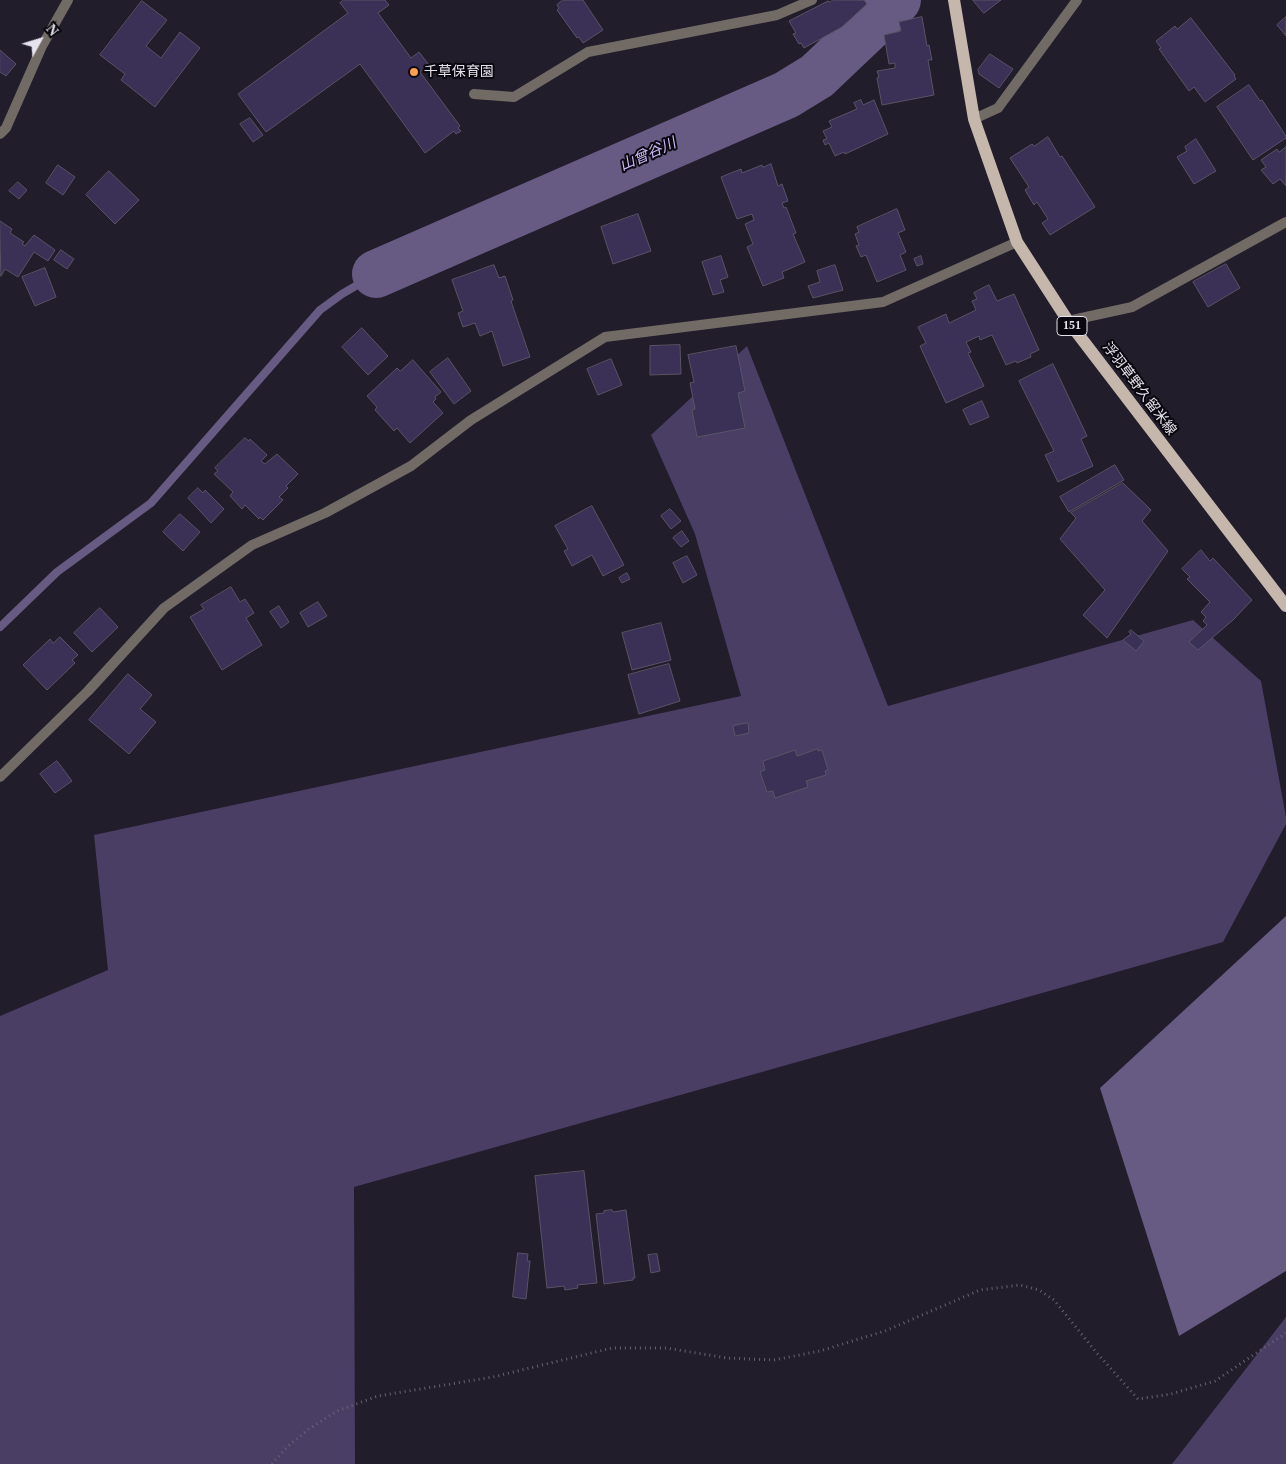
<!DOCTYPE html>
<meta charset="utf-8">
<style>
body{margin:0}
#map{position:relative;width:1286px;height:1464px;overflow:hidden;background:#211d2b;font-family:"Times New Roman",serif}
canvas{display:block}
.north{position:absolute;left:15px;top:15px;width:50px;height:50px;-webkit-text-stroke:4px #0a080e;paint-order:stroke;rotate:51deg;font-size:14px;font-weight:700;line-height:20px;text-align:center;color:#e5e3ed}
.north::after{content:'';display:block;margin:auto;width:18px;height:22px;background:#e5e3ed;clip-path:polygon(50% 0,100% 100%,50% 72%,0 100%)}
</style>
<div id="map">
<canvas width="1286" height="1464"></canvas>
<div class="north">N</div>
</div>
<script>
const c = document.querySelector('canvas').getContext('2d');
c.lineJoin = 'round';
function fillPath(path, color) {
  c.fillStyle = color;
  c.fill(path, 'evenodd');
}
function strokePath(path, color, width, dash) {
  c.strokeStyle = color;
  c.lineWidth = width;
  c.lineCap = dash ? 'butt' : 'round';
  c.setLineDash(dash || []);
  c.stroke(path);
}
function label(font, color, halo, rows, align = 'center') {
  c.font = font + ' "Times New Roman","Noto Sans JP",serif';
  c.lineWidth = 4;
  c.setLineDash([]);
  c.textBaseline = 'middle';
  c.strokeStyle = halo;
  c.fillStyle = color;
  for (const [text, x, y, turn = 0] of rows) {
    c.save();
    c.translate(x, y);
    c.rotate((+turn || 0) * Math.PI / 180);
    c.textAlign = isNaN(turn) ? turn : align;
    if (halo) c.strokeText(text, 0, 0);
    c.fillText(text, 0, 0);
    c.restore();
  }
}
fillPath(new Path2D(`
 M 747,346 L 888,706 L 1193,620 L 1261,681 L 1286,817 L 1286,824 L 1223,942 L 354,1187 L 355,1464 L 0,1464 L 0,1016 L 108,970 L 94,835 L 741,696 L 695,534 L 651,435 Z
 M 1286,1317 L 1286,1464 L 1172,1464 Z`), '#4a3e65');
fillPath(new Path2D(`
 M 1286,916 L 1286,1271 L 1179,1336 L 1100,1088 Z`), '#675b84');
strokePath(new Path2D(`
 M 0,627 L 57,572 L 151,503 L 320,310 L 342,294 L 376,274`), '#675b84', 8);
strokePath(new Path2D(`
 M 376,274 L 786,95 L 817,76 L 897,0`), '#675b84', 48);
const building = new Path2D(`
 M 344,0 L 385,0 L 389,5 L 378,13 L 411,58 L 419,52 L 429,65 L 420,72 L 460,126 L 458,128 L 461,131 L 456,134 L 454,131 L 425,153 L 360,64 L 266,132 L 238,94 L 348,13 L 340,3 Z
 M 563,0 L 583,0 L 603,30 L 583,43 L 579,37 L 577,38 L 557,10 L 559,8 L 557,5 Z
 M 833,0 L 864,0 L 867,4 L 842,27 L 804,48 L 801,43 L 799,44 L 793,34 L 796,33 L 789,21 L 828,1 L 830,2 Z
 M 973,0 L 1001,0 L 984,13 Z
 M 142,1 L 167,20 L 146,46 L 161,58 L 180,32 L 200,48 L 155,107 L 121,80 L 125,74 L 100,55 Z
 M 922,17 L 927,46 L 929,45 L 932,60 L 928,60 L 934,95 L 882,105 L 877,78 L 879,77 L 877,71 L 895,68 L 895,63 L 889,64 L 884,35 L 901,31 L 899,22 Z
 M 1286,17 L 1286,36 L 1277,25 Z
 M 1191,18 L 1235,75 L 1234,76 L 1236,79 L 1205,102 L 1194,87 L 1189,91 L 1159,49 L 1161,48 L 1156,41 L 1175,26 L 1177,29 Z
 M 0,50 L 16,64 L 6,76 L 0,72 Z
 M 990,54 L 1013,69 L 999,88 L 979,74 L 978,70 Z
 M 1249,85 L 1260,101 L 1262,100 L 1286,136 L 1286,138 L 1253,160 L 1217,107 Z
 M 861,100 L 863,105 L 874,100 L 888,134 L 845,154 L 844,152 L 835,156 L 829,143 L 825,145 L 823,140 L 827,139 L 823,131 L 832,127 L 829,121 L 857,109 L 854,103 Z
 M 250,118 L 263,135 L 253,142 L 240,124 Z
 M 1048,137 L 1060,157 L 1062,156 L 1095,207 L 1050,235 L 1042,223 L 1048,219 L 1037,202 L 1034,205 L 1025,190 L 1029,187 L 1010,158 L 1032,144 L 1034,146 Z
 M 1196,139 L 1216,171 L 1194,184 L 1177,157 L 1187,151 L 1185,147 Z
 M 1286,147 L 1286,186 L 1280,179 L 1273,184 L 1261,170 L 1266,167 L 1261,160 L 1277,149 L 1279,152 Z
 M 771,164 L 778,186 L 782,184 L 788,201 L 782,203 L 784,208 L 786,207 L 796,233 L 793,234 L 805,262 L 782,272 L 784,278 L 763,286 L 747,247 L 753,244 L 745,224 L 754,220 L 752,214 L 737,219 L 721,177 L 741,169 L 742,173 L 762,165 L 763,167 Z
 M 58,165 L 75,177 L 63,195 L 46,183 Z
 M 109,171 L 139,200 L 115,224 L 86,195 Z
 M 18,182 L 27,190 L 19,199 L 9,191 Z
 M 897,209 L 905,230 L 898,233 L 906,252 L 900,255 L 906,270 L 877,282 L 866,255 L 861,257 L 856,246 L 859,245 L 855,234 L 859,232 L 857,227 Z
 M 638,214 L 651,251 L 613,264 L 601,227 Z
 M 0,221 L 12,229 L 10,233 L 24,242 L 22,244 L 25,246 L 34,235 L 55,250 L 48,261 L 34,252 L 18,277 L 5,269 L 1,276 Z
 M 61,250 L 74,259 L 67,269 L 54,260 Z
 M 721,256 L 728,277 L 720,280 L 724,292 L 713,295 L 702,262 Z
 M 921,256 L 923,264 L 917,266 L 914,259 Z
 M 1226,264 L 1240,288 L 1208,307 L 1193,282 Z
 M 494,265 L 499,278 L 505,276 L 513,300 L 511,301 L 530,357 L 503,366 L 492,331 L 480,336 L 475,323 L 463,327 L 458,313 L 463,311 L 452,280 Z
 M 835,265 L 843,290 L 813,298 L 808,286 L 820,282 L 817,271 Z
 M 45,268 L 56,297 L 35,306 L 22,277 Z
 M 989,285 L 997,301 L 1014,294 L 1039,350 L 1030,354 L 1031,357 L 1017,363 L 1016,361 L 1006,365 L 992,335 L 980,340 L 979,336 L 966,342 L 971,352 L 968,353 L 984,386 L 946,403 L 920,346 L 926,343 L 918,327 L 946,314 L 949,323 L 976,310 L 972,301 L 977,299 L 974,293 Z
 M 362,328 L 388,356 L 368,375 L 342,347 Z
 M 680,345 L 681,374 L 650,375 L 650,346 Z
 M 736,346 L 745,391 L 738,393 L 745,428 L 697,437 L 692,410 L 695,409 L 690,383 L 694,382 L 688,355 Z
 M 448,358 L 471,391 L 454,404 L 430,372 Z
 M 611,359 L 622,385 L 598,395 L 587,369 Z
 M 413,360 L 441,392 L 435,397 L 436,399 L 433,402 L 443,413 L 410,443 L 397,428 L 394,431 L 375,410 L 377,407 L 367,396 L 397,368 L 400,371 Z
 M 1053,364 L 1087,436 L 1081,439 L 1093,466 L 1058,482 L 1045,455 L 1054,451 L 1019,381 Z
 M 982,401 L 989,417 L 970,425 L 963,410 Z
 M 245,438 L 249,441 L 250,439 L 267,455 L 261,461 L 265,464 L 277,454 L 298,474 L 286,486 L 288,488 L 279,497 L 283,500 L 263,520 L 260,517 L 259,519 L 245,505 L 242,509 L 230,496 L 233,492 L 214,474 L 218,471 L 215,468 Z
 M 1115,465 L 1124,480 L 1069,512 L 1060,497 Z
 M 1123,483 L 1151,510 L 1142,521 L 1168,551 L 1107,638 L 1083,615 L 1105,590 L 1060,539 L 1076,518 L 1071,513 Z
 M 198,488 L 203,493 L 205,490 L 224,509 L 211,523 L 188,498 Z
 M 592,506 L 624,565 L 603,576 L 592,555 L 572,566 L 564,551 L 568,549 L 555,526 Z
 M 670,509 L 681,521 L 671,529 L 661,516 Z
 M 180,514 L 200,532 L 183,551 L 163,532 Z
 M 682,531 L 689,541 L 681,547 L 673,538 Z
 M 1201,550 L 1210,561 L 1213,558 L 1252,600 L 1233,620 L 1198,650 L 1189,642 L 1207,625 L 1203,621 L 1206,617 L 1201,612 L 1210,602 L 1187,579 L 1190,577 L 1182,569 Z
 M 687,556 L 697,575 L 683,583 L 673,563 Z
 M 627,573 L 630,579 L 622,583 L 619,578 Z
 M 231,587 L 240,602 L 245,599 L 254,613 L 246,618 L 262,645 L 222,670 L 190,617 L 204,609 L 201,605 Z
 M 318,602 L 327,616 L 308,627 L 300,613 Z
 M 279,606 L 289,622 L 281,628 L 270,612 Z
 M 100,608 L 118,627 L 92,652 L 74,633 Z
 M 661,623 L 671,660 L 632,670 L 622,633 Z
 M 1131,630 L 1144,641 L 1136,651 L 1123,640 L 1131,634 L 1129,632 Z
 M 60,637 L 78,655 L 72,660 L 75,663 L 47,690 L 23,665 L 50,639 L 53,643 Z
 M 669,664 L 680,701 L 639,714 L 628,675 Z
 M 128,674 L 152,695 L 140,709 L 156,722 L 129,754 L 89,720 Z
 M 748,723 L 749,733 L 735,736 L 733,726 Z
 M 818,749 L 818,751 L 822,750 L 828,770 L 825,771 L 826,775 L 806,781 L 808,787 L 775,798 L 773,791 L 767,792 L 760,772 L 765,770 L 763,761 L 795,750 L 797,756 Z
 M 57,761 L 72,781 L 55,793 L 40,774 Z
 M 584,1171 L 597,1283 L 577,1285 L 578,1288 L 565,1290 L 564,1286 L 547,1288 L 535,1176 Z
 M 612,1210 L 613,1212 L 626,1210 L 635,1278 L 633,1278 L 633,1280 L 604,1284 L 596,1214 L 604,1213 L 604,1211 Z
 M 518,1253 L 528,1254 L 527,1261 L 530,1261 L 526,1299 L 513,1297 Z
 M 657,1254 L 660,1271 L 651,1273 L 648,1255 Z`);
fillPath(building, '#3b3055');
strokePath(building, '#585465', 1);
strokePath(new Path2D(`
 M 272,1464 L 287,1447 L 309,1429 L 337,1411 L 378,1396 L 493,1377 L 612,1348 L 666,1348 L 727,1358 L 774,1360 L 820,1351 L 885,1331 L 980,1290 L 1020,1285 L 1039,1290 L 1054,1300 L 1096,1352 L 1138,1399 L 1171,1394 L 1215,1381 L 1286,1333`), '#676370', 3, [1, 4]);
strokePath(new Path2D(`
 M 474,94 L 514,97 L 588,52 L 777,15 L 812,0
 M 974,119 L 998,108 L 1077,0
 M 0,134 L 6,128 L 42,46 L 68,0
 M 1068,321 L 1132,307 L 1286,222
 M 0,777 L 88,691 L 164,608 L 252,545 L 325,513 L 411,466 L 471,420 L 605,337 L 883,302 L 1017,242`), '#726b65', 10);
strokePath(new Path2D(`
 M 954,0 L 974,119 L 1017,242 L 1068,321 L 1286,606`), '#c6b7ac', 12);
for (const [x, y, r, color] of [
 [414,72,5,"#fb9e50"]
]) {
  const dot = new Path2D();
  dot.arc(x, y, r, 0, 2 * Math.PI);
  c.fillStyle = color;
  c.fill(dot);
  strokePath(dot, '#0a080e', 2);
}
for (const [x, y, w] of [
 [1072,326,30]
]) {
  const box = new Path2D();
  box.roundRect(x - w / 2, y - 9.5, w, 19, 4);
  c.fillStyle = '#0a080e';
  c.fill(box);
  strokePath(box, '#e5e3ed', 1);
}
label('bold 12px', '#e5e3ed', null, [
 ["151",1072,326]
]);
label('14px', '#e5e3ed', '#0a080e', [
 ["千草保育園",424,72]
], 'left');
label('14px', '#e5e3ed', '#0a080e', [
 ["浮羽草野久留米線",1139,389,53]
]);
label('italic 15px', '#cdbafe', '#0a080e', [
 ["山曾谷川",648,155,-24]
]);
</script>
